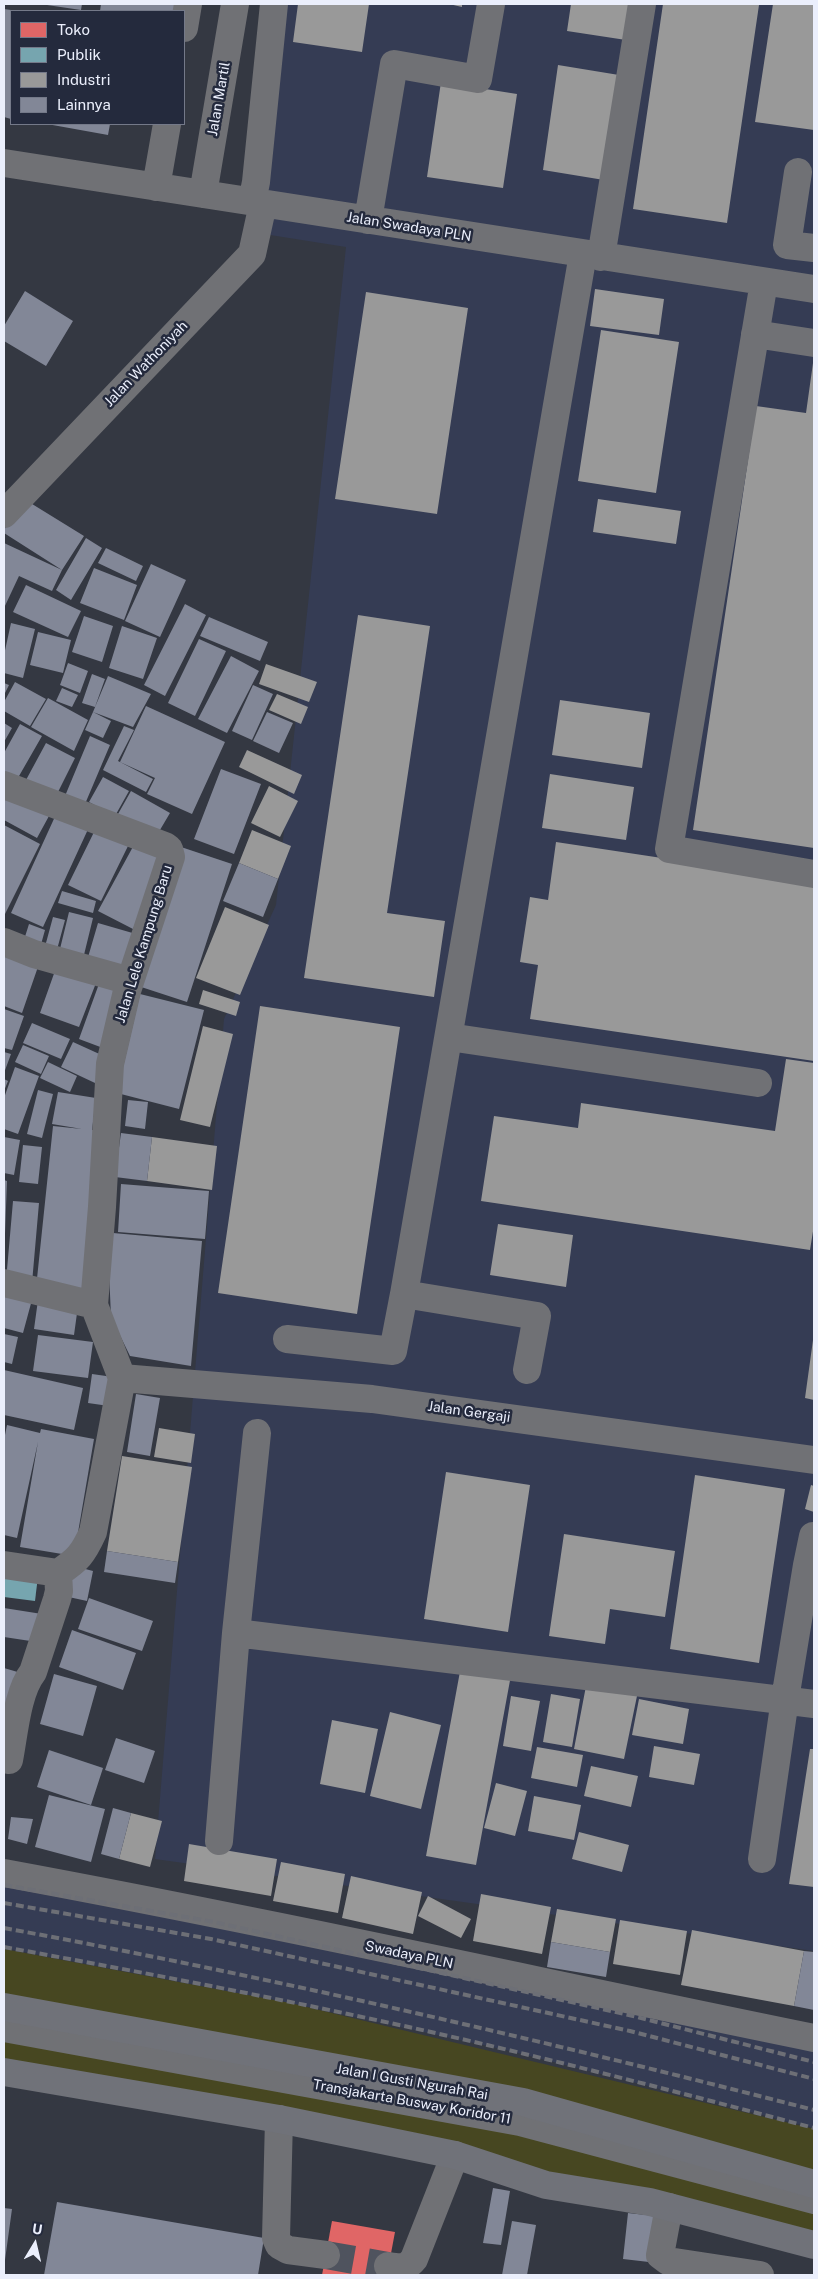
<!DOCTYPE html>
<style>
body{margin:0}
#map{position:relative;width:818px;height:2279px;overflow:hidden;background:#343842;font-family:"Public Sans",sans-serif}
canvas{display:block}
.frame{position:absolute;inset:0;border:5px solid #ebeffc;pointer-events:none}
.legend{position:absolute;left:10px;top:10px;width:175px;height:115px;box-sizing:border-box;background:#242a3d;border:1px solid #747989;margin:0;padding:6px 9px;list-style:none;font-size:15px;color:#ebeffc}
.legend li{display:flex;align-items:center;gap:10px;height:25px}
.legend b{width:25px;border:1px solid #747989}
.north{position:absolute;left:10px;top:2219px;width:50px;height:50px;-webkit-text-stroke:4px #242a3d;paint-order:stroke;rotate:9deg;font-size:14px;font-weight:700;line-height:20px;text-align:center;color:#ebeffc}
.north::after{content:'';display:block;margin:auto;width:18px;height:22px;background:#ebeffc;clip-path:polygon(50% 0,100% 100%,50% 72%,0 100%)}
</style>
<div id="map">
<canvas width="818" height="2279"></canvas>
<div class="frame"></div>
<ul class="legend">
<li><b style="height:14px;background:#e06666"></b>Toko</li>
<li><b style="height:14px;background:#76a5af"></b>Publik</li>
<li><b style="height:14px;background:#999"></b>Industri</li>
<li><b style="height:14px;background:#828797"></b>Lainnya</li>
</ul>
<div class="north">U</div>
</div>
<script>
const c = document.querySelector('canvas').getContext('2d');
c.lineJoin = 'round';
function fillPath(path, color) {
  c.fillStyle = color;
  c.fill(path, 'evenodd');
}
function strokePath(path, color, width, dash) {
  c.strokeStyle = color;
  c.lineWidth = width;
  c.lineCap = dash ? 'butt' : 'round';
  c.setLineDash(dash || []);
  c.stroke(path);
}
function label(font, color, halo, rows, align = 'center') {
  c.font = font + ' "Public Sans",sans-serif';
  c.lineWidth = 5;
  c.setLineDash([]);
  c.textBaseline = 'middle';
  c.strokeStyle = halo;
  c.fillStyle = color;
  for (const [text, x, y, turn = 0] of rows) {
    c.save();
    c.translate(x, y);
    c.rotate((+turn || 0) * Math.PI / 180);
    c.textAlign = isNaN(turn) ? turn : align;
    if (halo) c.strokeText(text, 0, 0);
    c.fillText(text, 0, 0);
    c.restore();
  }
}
fillPath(new Path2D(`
 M 261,4 L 814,4 L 814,1951 L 155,1859 L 224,1019 L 276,905 L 346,247 L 245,231 Z
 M 4,1874 L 814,2038 L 814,2128 L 506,2050 L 290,2003 L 4,1948 Z`), '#353c54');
fillPath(new Path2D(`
 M 4,1949 L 290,2003 L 814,2129 L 814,2184 L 4,2007 Z
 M 4,2028 L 520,2122 L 814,2200 L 814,2245 L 4,2072 Z`), '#474721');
fillPath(new Path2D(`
 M 332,2221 L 395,2232 L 387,2275 L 322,2275 Z`), '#e06666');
fillPath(new Path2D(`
 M 4,1571 L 38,1576 L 35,1601 L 4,1597 Z`), '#76a5af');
fillPath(new Path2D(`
 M 298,4 L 369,4 L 362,52 L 293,42 Z
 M 449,4 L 462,4 L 462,7 Z
 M 571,4 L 631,4 L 626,40 L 567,31 Z
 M 663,4 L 759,5 L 727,223 L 633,209 Z
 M 773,4 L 814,4 L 814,130 L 755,122 Z
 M 558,65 L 619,75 L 604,180 L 543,170 Z
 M 441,82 L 517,94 L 503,188 L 427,177 Z
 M 595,289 L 664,299 L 659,335 L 590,326 Z
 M 366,292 L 468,308 L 437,514 L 335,499 Z
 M 601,330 L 679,342 L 656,493 L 578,481 Z
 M 813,363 L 814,363 L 814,848 L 693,830 L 756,406 L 806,413 Z
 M 598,499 L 681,511 L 676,544 L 593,532 Z
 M 358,615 L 430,626 L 387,913 L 445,921 L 434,997 L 304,978 Z
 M 266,664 L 317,682 L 309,702 L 259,684 Z
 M 277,694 L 308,707 L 301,724 L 269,710 Z
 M 560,700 L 650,713 L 642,768 L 552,755 Z
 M 247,750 L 302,775 L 294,794 L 239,767 Z
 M 550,774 L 634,787 L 626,840 L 542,828 Z
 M 269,786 L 298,801 L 280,837 L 251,823 Z
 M 252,830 L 291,846 L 278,879 L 239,863 Z
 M 556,842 L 814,881 L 814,1061 L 530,1019 L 538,965 L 520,962 L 530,897 L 548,900 Z
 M 225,907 L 269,925 L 240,995 L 196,978 Z
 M 203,990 L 240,1002 L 236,1016 L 199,1004 Z
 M 260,1006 L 400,1027 L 357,1314 L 218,1293 Z
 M 203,1026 L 233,1034 L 210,1127 L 180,1120 Z
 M 786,1059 L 814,1063 L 814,1225 L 810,1250 L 481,1201 L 494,1116 L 578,1128 L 581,1103 L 775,1131 Z
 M 152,1137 L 217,1146 L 212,1190 L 147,1181 Z
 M 498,1224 L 573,1235 L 566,1287 L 490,1275 Z
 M 813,1340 L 814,1340 L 814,1400 L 805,1398 Z
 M 159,1428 L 195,1434 L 191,1463 L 154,1457 Z
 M 122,1456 L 192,1467 L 178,1562 L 107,1551 Z
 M 446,1472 L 530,1485 L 508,1632 L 424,1619 Z
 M 695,1475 L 785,1489 L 759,1663 L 670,1649 Z
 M 811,1485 L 814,1486 L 814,1512 L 805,1509 Z
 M 564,1534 L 675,1551 L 665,1617 L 610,1609 L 605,1644 L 549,1636 Z
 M 461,1666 L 511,1675 L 476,1865 L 426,1856 Z
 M 586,1686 L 637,1696 L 624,1759 L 574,1749 Z
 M 551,1694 L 580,1699 L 572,1747 L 543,1742 Z
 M 511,1696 L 540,1701 L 531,1751 L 503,1746 Z
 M 639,1699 L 689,1709 L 683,1744 L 632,1735 Z
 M 390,1712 L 441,1725 L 421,1809 L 370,1796 Z
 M 332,1720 L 378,1729 L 365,1793 L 320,1784 Z
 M 654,1746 L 700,1754 L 694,1785 L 649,1777 Z
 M 537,1747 L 583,1755 L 577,1787 L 531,1778 Z
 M 810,1749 L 814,1749 L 814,1887 L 789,1884 Z
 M 591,1766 L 638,1776 L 631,1807 L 584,1796 Z
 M 496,1783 L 527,1791 L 515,1836 L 484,1828 Z
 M 534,1796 L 581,1805 L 574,1840 L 528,1831 Z
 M 131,1813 L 162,1821 L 150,1867 L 119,1859 Z
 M 579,1832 L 629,1845 L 622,1872 L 572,1859 Z
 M 189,1844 L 277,1859 L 271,1896 L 184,1881 Z
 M 281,1862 L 345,1874 L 338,1913 L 273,1901 Z
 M 351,1876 L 422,1892 L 413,1934 L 342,1918 Z
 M 481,1894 L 551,1907 L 542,1954 L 473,1941 Z
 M 428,1896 L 471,1919 L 461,1938 L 418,1916 Z
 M 557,1909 L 616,1919 L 610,1952 L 551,1942 Z
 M 620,1920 L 687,1931 L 680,1975 L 613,1964 Z
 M 692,1930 L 804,1951 L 794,2006 L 681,1985 Z`), '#999');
fillPath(new Path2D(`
 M 47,4 L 82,4 L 81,10 L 47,5 Z
 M 101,4 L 180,4 L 179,11 L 100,11 Z
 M 4,9 L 11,10 L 11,119 L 4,117 Z
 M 47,124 L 110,124 L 108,135 Z
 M 25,291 L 73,321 L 46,366 L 4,341 L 4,326 Z
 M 24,499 L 84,536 L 62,570 L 4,533 L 4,530 Z
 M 86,538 L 102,548 L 71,600 L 56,590 Z
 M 4,543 L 62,570 L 52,591 L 19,576 L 4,608 Z
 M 106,548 L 143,566 L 136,581 L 98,563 Z
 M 151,564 L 186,580 L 160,637 L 125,621 Z
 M 94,568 L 137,585 L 124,620 L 80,603 Z
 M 26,585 L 81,611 L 68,637 L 13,612 Z
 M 185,604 L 206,615 L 165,696 L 144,685 Z
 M 84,616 L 113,626 L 102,662 L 72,652 Z
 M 209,617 L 268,642 L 260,661 L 200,636 Z
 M 11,623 L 35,629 L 23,678 L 4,673 L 4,655 Z
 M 122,626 L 157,638 L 143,679 L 109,668 Z
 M 38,632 L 71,640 L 63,673 L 30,665 Z
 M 199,639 L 226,651 L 195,716 L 168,703 Z
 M 231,656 L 259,671 L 227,733 L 198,719 Z
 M 68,663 L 88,671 L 80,693 L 60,685 Z
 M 92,674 L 105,679 L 95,707 L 82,703 Z
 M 108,676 L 151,694 L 133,727 L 93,712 Z
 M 15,682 L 46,699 L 30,726 L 4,711 L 4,702 Z
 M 4,683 L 9,685 L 4,695 Z
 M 253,685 L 273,694 L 252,740 L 232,731 Z
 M 62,688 L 78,695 L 72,707 L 56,701 Z
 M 48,698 L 88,720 L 74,751 L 31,727 Z
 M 146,706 L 225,742 L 192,814 L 147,794 L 155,778 L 120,762 Z
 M 93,712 L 111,721 L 103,738 L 85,730 Z
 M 267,712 L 293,723 L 279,753 L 253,741 Z
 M 4,723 L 12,728 L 4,742 Z
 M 20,724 L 42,736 L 15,783 L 4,777 L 4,753 Z
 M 124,726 L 134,730 L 118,761 L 153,779 L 146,792 L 103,770 Z
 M 90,736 L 110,745 L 85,804 L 65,796 Z
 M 46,743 L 75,758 L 56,796 L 26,780 Z
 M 221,769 L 261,784 L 234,854 L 194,839 Z
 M 103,777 L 129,791 L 115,816 L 89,802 Z
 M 4,791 L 49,816 L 37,838 L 4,820 Z
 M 131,791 L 170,813 L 157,835 L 118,814 Z
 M 58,810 L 90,825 L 43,927 L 11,913 Z
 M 4,825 L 40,844 L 4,916 Z
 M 96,828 L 129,844 L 101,901 L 68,885 Z
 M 135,843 L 168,861 L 133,929 L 98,911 Z
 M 178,846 L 232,864 L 187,1002 L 132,984 Z
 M 239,863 L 278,879 L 263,917 L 223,901 Z
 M 62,891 L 96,901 L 93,913 L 58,903 Z
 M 69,912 L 93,918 L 82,963 L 58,957 Z
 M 53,917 L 65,920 L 55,957 L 43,954 Z
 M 98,923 L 136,934 L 124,975 L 86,964 Z
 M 29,924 L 45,930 L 40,948 L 23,943 Z
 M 4,948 L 40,961 L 22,1013 L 4,1006 Z
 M 56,968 L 96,983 L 79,1027 L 40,1013 Z
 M 100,981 L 125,991 L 103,1048 L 79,1039 Z
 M 140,994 L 204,1010 L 179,1109 L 117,1093 Z
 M 4,1009 L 24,1016 L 12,1050 L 4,1048 Z
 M 32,1023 L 70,1039 L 61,1059 L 23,1043 Z
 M 73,1042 L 106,1057 L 95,1083 L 61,1067 Z
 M 23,1045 L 49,1056 L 41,1074 L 15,1062 Z
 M 4,1052 L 11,1054 L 4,1073 Z
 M 48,1062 L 77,1076 L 70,1092 L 40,1078 Z
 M 15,1067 L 39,1076 L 18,1134 L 4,1129 L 4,1098 Z
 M 4,1079 L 8,1081 L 4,1091 Z
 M 38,1090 L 53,1094 L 42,1138 L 27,1134 Z
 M 58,1092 L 96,1098 L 92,1130 L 100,1131 L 83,1294 L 36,1288 L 53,1126 L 82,1129 L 52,1124 Z
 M 128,1100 L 148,1102 L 145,1129 L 125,1126 Z
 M 121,1133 L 152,1137 L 147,1181 L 115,1177 Z
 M 4,1137 L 20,1140 L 14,1175 L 4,1173 Z
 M 23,1145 L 42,1147 L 38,1184 L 19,1182 Z
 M 4,1180 L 7,1181 L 5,1234 L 4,1234 Z
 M 121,1184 L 209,1191 L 205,1239 L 118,1232 Z
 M 13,1201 L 39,1203 L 32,1283 L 6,1281 Z
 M 113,1233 L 202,1241 L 191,1366 L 130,1356 L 111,1317 L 109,1271 Z
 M 4,1291 L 33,1296 L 23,1333 L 4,1328 Z
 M 38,1300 L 78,1306 L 74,1335 L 34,1329 Z
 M 4,1334 L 18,1337 L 12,1364 L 4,1362 Z
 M 38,1335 L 93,1342 L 88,1378 L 33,1371 Z
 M 4,1370 L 83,1388 L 74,1430 L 4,1415 Z
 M 92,1374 L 113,1377 L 109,1406 L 88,1403 Z
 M 136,1394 L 160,1398 L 150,1456 L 127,1452 Z
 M 7,1425 L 40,1433 L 41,1429 L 94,1439 L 74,1556 L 20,1547 L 38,1442 L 17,1538 L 4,1535 L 4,1440 Z
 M 107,1551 L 178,1562 L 175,1583 L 104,1572 Z
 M 70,1565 L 93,1571 L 87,1601 L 64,1596 Z
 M 89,1598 L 153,1621 L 142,1651 L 78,1629 Z
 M 4,1608 L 42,1614 L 37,1642 L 4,1637 Z
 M 72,1630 L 136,1653 L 123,1690 L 59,1667 Z
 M 4,1668 L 21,1673 L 4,1710 Z
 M 54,1674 L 97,1686 L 83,1736 L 40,1724 Z
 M 116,1738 L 155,1751 L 144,1783 L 105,1770 Z
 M 49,1750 L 103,1768 L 91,1805 L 37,1787 Z
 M 49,1795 L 105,1809 L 91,1862 L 35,1847 Z
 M 113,1808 L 131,1813 L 119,1859 L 101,1854 Z
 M 11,1817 L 33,1819 L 27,1844 L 8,1839 Z
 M 551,1942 L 610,1952 L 606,1977 L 547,1967 Z
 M 804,1951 L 814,1952 L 814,2010 L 794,2006 Z
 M 493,2188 L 510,2191 L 501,2245 L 483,2243 Z
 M 57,2202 L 264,2238 L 258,2275 L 44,2275 Z
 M 4,2208 L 12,2209 L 5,2260 L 4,2260 Z
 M 628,2213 L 655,2216 L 649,2262 L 623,2259 Z
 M 512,2221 L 536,2225 L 527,2275 L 502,2275 Z`), '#828797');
strokePath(new Path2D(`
 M 326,2255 L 388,2266`), '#4f535e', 28, [28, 14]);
strokePath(new Path2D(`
 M 184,28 L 188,4
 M 4,163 L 814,289
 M 798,172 L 787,245 L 814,248
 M 156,187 L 167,124
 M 203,194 L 235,4
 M 252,202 L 256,182 L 274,4
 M 368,220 L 394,64 L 478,79 L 491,4
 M 601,257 L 642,4
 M 764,282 L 669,849 L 814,874
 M 755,334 L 814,343
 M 4,514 L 252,254 L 263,204
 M 4,785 L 165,846 L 169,849 L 171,857 L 127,991 L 110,1064 L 102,1207 L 94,1305 L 122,1378 L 93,1532 C 83,1554 78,1560 58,1573 L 4,1565
 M 4,942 L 34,954 L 130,981
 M 449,1037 L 758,1083
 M 4,1283 L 94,1305
 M 287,1339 L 393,1351 L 404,1294
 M 527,1370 L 537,1316 L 404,1294 L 583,254
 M 122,1378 L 372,1399 L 814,1460
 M 807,1565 L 813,1536
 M 236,1633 L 814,1704
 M 4,1759 L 9,1760 C 14,1735 17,1692 33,1672 L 57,1599 L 59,1591 L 58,1573
 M 219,1841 L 236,1633 L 257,1433
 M 762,1859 L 785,1699 L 807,1565 L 814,1565
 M 4,1873 C 275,1923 544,1983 814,2038
 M 4,2028 L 520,2122 L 814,2200
 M 279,2119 L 276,2238 L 279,2245 L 288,2250 L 326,2255
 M 669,2207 L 660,2255 L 668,2261 L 760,2275
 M 388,2266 C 401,2268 406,2269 414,2259 L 455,2155`), '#707175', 28);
strokePath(new Path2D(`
 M 4,2007 L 523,2102 L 814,2184
 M 4,2072 L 279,2119 L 455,2155 L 546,2185 L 650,2202 L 814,2245`), '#707279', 28);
strokePath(new Path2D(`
 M 4,1885 L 214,1922 L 633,2016 L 814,2062
 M 4,1903 L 211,1939 L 630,2031 L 814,2079
 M 4,1928 C 276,1978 546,2041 814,2110
 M 4,1947 C 141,1972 277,1998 413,2028 C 548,2058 681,2093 814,2128`), '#6d6f76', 4, [8, 4]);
label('14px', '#ebeffc', '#242a3d', [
 ["Jalan Martil",219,99,-80],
 ["Jalan Swadaya PLN",409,227,9],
 ["Jalan Wathoniyah",146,364,-46],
 ["Jalan Lele Kampung Baru",144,944,-73],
 ["Jalan Gergaji",469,1412,8],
 ["Swadaya PLN",409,1955,12],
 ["Jalan I Gusti Ngurah Rai",412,2082,10],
 ["Transjakarta Busway Koridor 11",412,2102,10]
]);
</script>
